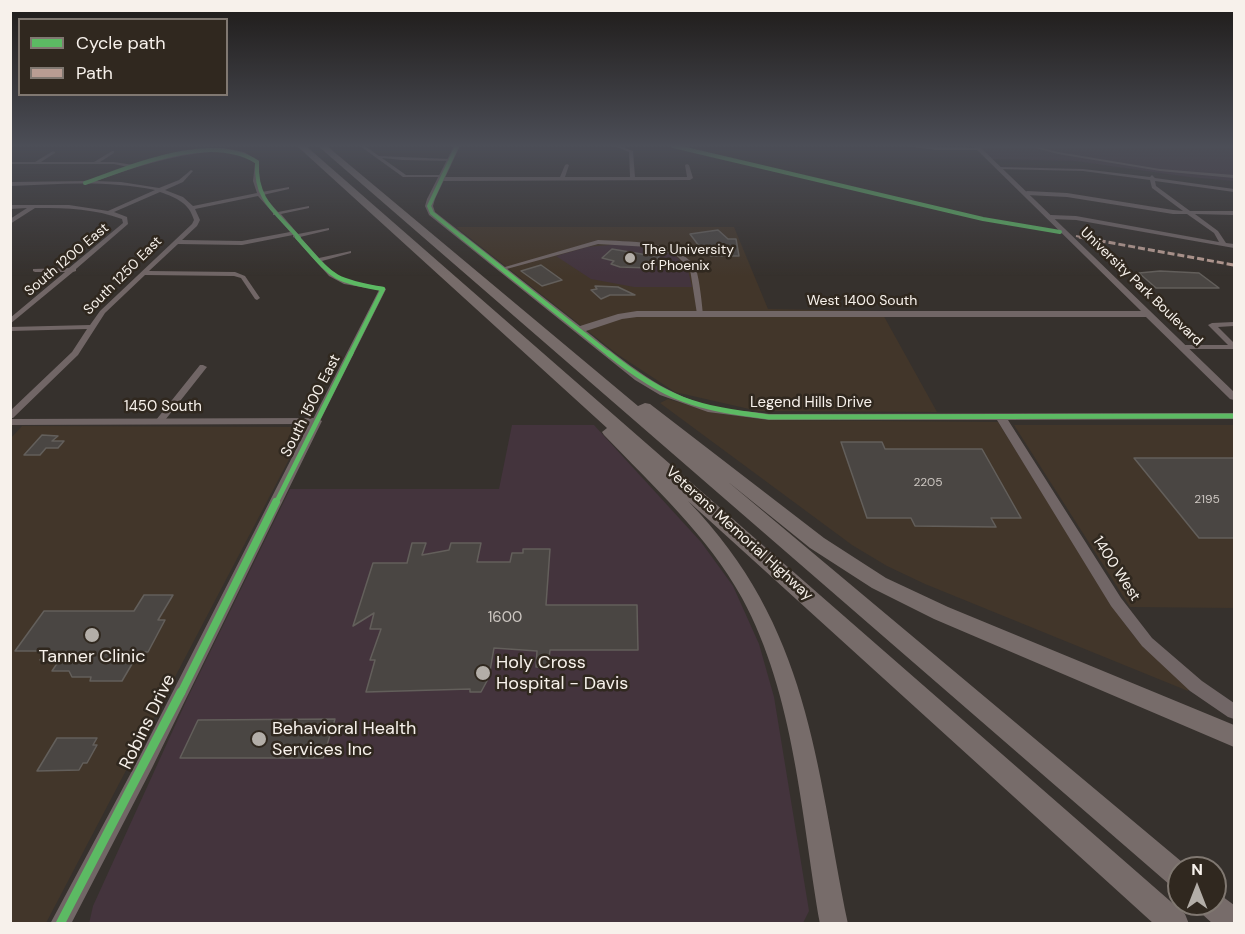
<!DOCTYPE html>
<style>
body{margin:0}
#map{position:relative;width:1245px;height:934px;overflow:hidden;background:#36312d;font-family:"DM Sans",sans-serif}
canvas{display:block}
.frame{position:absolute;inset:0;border:12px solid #f7f1eb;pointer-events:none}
.legend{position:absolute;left:18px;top:18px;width:210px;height:78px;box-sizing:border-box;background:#30281f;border:2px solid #807871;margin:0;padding:8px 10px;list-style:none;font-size:18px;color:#f7f1eb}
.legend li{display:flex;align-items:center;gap:12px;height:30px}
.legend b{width:30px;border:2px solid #807871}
.north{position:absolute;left:1167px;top:856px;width:60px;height:60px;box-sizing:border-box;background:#30281f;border:2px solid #807871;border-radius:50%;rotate:0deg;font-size:16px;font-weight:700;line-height:24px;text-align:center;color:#f7f1eb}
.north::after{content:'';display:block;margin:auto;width:21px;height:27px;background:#b3aea8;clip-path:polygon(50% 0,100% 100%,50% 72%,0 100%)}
</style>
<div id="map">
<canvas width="1245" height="934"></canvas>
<div class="frame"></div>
<ul class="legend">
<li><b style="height:8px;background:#5cba63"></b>Cycle path</li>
<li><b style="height:8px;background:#b99d93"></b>Path</li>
</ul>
<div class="north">N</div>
</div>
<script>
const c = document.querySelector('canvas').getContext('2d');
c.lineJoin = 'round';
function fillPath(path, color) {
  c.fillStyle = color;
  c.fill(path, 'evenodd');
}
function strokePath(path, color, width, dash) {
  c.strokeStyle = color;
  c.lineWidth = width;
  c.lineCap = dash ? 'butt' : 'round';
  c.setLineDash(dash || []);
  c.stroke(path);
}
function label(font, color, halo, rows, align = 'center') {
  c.font = font + ' "DM Sans",sans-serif';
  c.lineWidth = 5;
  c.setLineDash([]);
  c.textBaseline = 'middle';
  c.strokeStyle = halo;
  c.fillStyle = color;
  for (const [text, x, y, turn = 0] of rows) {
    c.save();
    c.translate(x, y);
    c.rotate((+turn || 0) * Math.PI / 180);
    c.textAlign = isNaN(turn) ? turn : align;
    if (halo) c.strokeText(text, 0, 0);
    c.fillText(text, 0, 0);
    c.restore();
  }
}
fillPath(new Path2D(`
 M 456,227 L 734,227 L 768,309 L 881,311 L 937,412 L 758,411 L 675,392 L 617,354 Z
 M 668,399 L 716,413 L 766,420 L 998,422 L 1122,620 L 1134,636 L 1190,688 L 1188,691 L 925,584 L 887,566 L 852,545 L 660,403 Z
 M 1014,425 L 1234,425 L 1234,608 L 1130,607 Z
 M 22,426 L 306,427 L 46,923 L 11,923 L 11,438 Z`), '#42362a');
fillPath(new Path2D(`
 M 976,146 L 1234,146 L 1234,181 L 1189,177 L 1075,161 L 990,159 Z
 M 622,244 L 655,248 L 675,256 L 687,266 L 692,287 L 634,287 L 591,279 L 556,256 L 587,247 Z`), '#43343d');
fillPath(new Path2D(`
 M 512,425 L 594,425 L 701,542 L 733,586 L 759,644 L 774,697 L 809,911 L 803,923 L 89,924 L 93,906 L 188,697 L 290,489 L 499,489 Z`), '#44343d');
const building = new Path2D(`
 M 718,230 L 728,239 L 736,239 L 739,256 L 711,256 L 709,246 L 699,246 L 690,234 Z
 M 612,249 L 659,257 L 650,268 L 620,267 L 611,264 L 614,261 L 602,258 Z
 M 541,265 L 562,280 L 542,286 L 521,271 Z
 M 1160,271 L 1199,273 L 1219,288 L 1156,288 L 1139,273 Z
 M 595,286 L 618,287 L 635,295 L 610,295 L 601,299 L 591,290 L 597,289 Z
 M 42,435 L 58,436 L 52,441 L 64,441 L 58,448 L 46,448 L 40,455 L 24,455 Z
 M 841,442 L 882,442 L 885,449 L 982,449 L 1021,518 L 991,518 L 996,527 L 915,526 L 911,518 L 867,518 Z
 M 1134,458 L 1234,458 L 1234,538 L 1199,538 Z
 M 412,543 L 426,543 L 422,555 L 449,550 L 451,543 L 481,543 L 477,562 L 510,562 L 512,553 L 523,553 L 523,549 L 550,549 L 546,605 L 637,605 L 638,650 L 550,650 L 548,667 L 536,667 L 537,651 L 494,648 L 490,671 L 487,671 L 488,679 L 481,692 L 470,692 L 470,689 L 366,692 L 375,660 L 370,660 L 381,629 L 370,629 L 374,613 L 353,626 L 373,563 L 407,563 Z
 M 144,595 L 173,595 L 158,620 L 165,620 L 148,652 L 139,652 L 122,681 L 90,681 L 91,677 L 72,677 L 69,671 L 52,671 L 60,659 L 40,660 L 47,651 L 15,651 L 44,611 L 134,611 Z
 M 335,719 L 323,758 L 180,758 L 198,720 Z
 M 57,738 L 97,738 L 93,745 L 97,745 L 87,763 L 83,763 L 79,770 L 37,771 Z`);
fillPath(building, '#4a4643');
strokePath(building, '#635f5b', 1.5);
fillPath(new Path2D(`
 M 360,146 L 365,146 L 379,156 L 450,159 L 452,160 L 450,161 L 402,160 L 382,158 L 406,175 L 444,175 L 444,176 L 442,177 L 560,177 L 565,165 L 567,164 L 569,165 L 565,177 L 630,177 L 629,152 L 614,146 L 620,146 L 633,151 L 635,177 L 687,177 L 685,165 L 687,164 L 689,165 L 693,178 L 690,180 L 441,181 L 438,179 L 441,177 L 403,177 Z
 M 908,146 L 980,148 L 982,149 L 980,150 L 935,150 Z
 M 1028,146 L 1034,146 L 1058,152 L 1160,169 L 1234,175 L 1234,178 L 1160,171 L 1058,154 Z
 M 223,148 L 244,152 L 259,161 L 259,181 L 262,192 L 289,187 L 289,189 L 263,195 L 278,212 L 309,206 L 309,208 L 281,214 L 298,234 L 329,228 L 329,230 L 300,237 L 319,258 L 351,251 L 351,253 L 322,261 C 342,284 354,282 383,287 L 386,289 L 319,423 L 313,423 L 312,421 L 379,290 L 344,284 L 329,276 L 295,238 L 293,237 L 293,235 L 242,245 L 178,244 L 149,271 L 235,272 L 245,276 L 260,298 L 257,300 L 255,299 L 241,278 L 234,276 L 145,275 L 105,313 L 78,355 L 13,418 L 10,418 L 10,411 L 72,352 L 87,329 L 10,331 L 10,327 L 90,325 L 100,311 L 192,224 L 194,220 C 189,203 177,198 160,192 L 114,212 L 127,217 L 128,224 L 76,269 L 76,271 L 73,272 L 10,324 L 10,318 L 65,272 L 35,272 L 33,271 L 33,269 L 69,268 L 123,223 L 122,219 C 95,209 68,208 39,208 L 35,208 L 10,224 L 10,219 L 27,208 L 10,209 L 10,205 L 69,205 L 108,211 L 155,190 C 108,180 58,184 10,186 L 10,182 L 87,181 L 128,167 L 114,164 L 10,164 L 10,162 L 35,162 L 53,151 L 55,152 L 55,153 L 41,162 L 94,162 L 112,151 L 114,151 L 114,153 L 100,162 L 114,162 L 134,165 L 173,154 L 199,149 ZM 223,151 L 241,154 L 255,163 L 253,181 L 257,193 L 193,206 L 183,197 L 165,190 L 183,182 L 193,171 L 191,170 L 179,180 L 159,188 L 121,182 L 96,181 C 138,166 178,153 223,151 ZM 258,196 L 273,213 L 273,215 L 276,215 L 290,232 L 242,241 L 182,240 L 197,226 L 200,220 L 195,209 Z
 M 1000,167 L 1083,169 L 1150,177 L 1152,175 L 1155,178 L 1234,189 L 1234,192 L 1155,181 L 1156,186 L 1190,211 L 1234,211 L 1234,215 L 1195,214 L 1218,231 L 1226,243 L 1234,244 L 1234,248 L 1076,220 L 1051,219 L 1048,217 L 1051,215 L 1076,216 L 1219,242 L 1214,233 L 1187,214 L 1173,214 L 1067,197 L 1027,195 L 1024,193 L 1027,191 L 1067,193 L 1173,210 L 1183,211 L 1152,188 L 1150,180 L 1083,171 L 998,169 L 998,168 Z
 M 598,240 C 627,242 677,239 695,267 C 699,274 702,304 703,314 L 702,315 L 700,316 L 697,314 L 690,269 L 677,256 L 649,247 L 598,244 L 503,270 L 498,269 Z
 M 1234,322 L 1234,326 L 1218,327 L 1234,343 L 1234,349 L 1183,349 L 1179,347 L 1183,345 L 1228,345 L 1208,325 L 1212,323 Z
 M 200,365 L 203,365 L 207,367 L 162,424 L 156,424 L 155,422 L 156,420 Z`), '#716666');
fillPath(new Path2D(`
 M 454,146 L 460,146 L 435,199 L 433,206 L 435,212 L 580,326 L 618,314 L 637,311 L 1141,311 L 973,146 L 979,146 L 1234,392 L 1234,400 L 1230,399 L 1146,317 L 637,317 L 622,319 L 586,331 C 625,362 662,394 713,407 C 731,411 751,411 769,414 L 1234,413 L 1234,419 L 1008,420 L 1121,598 L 1152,638 L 1202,681 L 1234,703 L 1234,719 L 1228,717 L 1190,691 L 1142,646 L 1111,606 L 997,420 L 769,420 L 708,412 L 660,395 L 635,380 L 429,215 L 425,206 L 427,199 Z
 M 316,418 L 322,421 L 152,768 L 71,924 L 50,924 L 140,756 L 309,424 L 10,425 L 10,419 Z`), '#716666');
fillPath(new Path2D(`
 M 297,146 L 306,146 L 1185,914 L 1189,924 L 1154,924 L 688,501 C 810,627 815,761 848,924 L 820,924 C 801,815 795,696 742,598 C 708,536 653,486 604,435 L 602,432 L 607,428 Z
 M 318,146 L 327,146 L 638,406 L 645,403 L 650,404 L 824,538 L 886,578 L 948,607 L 1234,725 L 1234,747 L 934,619 L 872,588 L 810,548 L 727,481 L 1188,867 L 1179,868 L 1179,889 L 1170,885 Z
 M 1215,891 L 1234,905 L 1234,924 L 1213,924 L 1202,914 L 1198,904 L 1215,904 Z`), '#776c6a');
strokePath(new Path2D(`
 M 1076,236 L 1087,238`), '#b99d93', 2, [5, 2]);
strokePath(new Path2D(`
 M 1079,237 L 1234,265`), '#b99d93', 3, [7, 3]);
strokePath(new Path2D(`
 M 457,146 L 429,206 L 432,213 L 463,238
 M 673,146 L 983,219 L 1060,232
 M 85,183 C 134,166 210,132 257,162 C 255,200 275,211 299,238`), '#5cba63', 4);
strokePath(new Path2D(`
 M 297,237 C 332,276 330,280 383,289 L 350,355
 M 462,237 L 610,355`), '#5cba63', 4.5);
strokePath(new Path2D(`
 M 608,353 C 666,400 696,408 769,417 L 1234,416
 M 276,503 L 351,353`), '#5cba63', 5);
strokePath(new Path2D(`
 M 181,693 L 276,502`), '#5cba63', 8);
strokePath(new Path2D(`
 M 60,924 L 181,692`), '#5cba63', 9);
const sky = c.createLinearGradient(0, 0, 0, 276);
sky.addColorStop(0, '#1e1b19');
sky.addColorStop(0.53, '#4c4e57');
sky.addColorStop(1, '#4c4e5700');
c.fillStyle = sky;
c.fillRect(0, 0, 1245, 276);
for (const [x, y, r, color] of [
 [630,258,6,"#b3aea8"],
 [92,635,8,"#b3aea8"],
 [483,673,8,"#b3aea8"],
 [259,739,8,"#b3aea8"]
]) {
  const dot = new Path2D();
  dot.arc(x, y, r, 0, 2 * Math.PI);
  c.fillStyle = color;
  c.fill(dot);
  strokePath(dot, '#30281f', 2);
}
label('12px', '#ccc6c1', null, [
 ["2205",928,483],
 ["2195",1207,500]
]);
label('14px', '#f7f1eb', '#30281f', [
 ["The University",642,250],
 ["of Phoenix",642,266]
], 'left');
label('14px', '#f7f1eb', '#30281f', [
 ["South 1200 East",67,260,-40],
 ["South 1250 East",123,276,-45],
 ["University Park Boulevard",1141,287,44],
 ["West 1400 South",862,301]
]);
label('15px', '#f7f1eb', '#30281f', [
 ["Legend Hills Drive",811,403],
 ["South 1500 East",311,406,-63],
 ["1450 South",163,407],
 ["Veterans Memorial Highway",739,534,42],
 ["1400 West",1116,569,57]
]);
label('15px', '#ccc6c1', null, [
 ["1600",505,618]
]);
label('18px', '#f7f1eb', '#30281f', [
 ["Tanner Clinic",92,657,"center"],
 ["Holy Cross",496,663],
 ["Hospital - Davis",496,684],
 ["Behavioral Health",272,729],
 ["Services Inc",272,750]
], 'left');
label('18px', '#f7f1eb', '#30281f', [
 ["Robins Drive",148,722,-64]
]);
</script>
